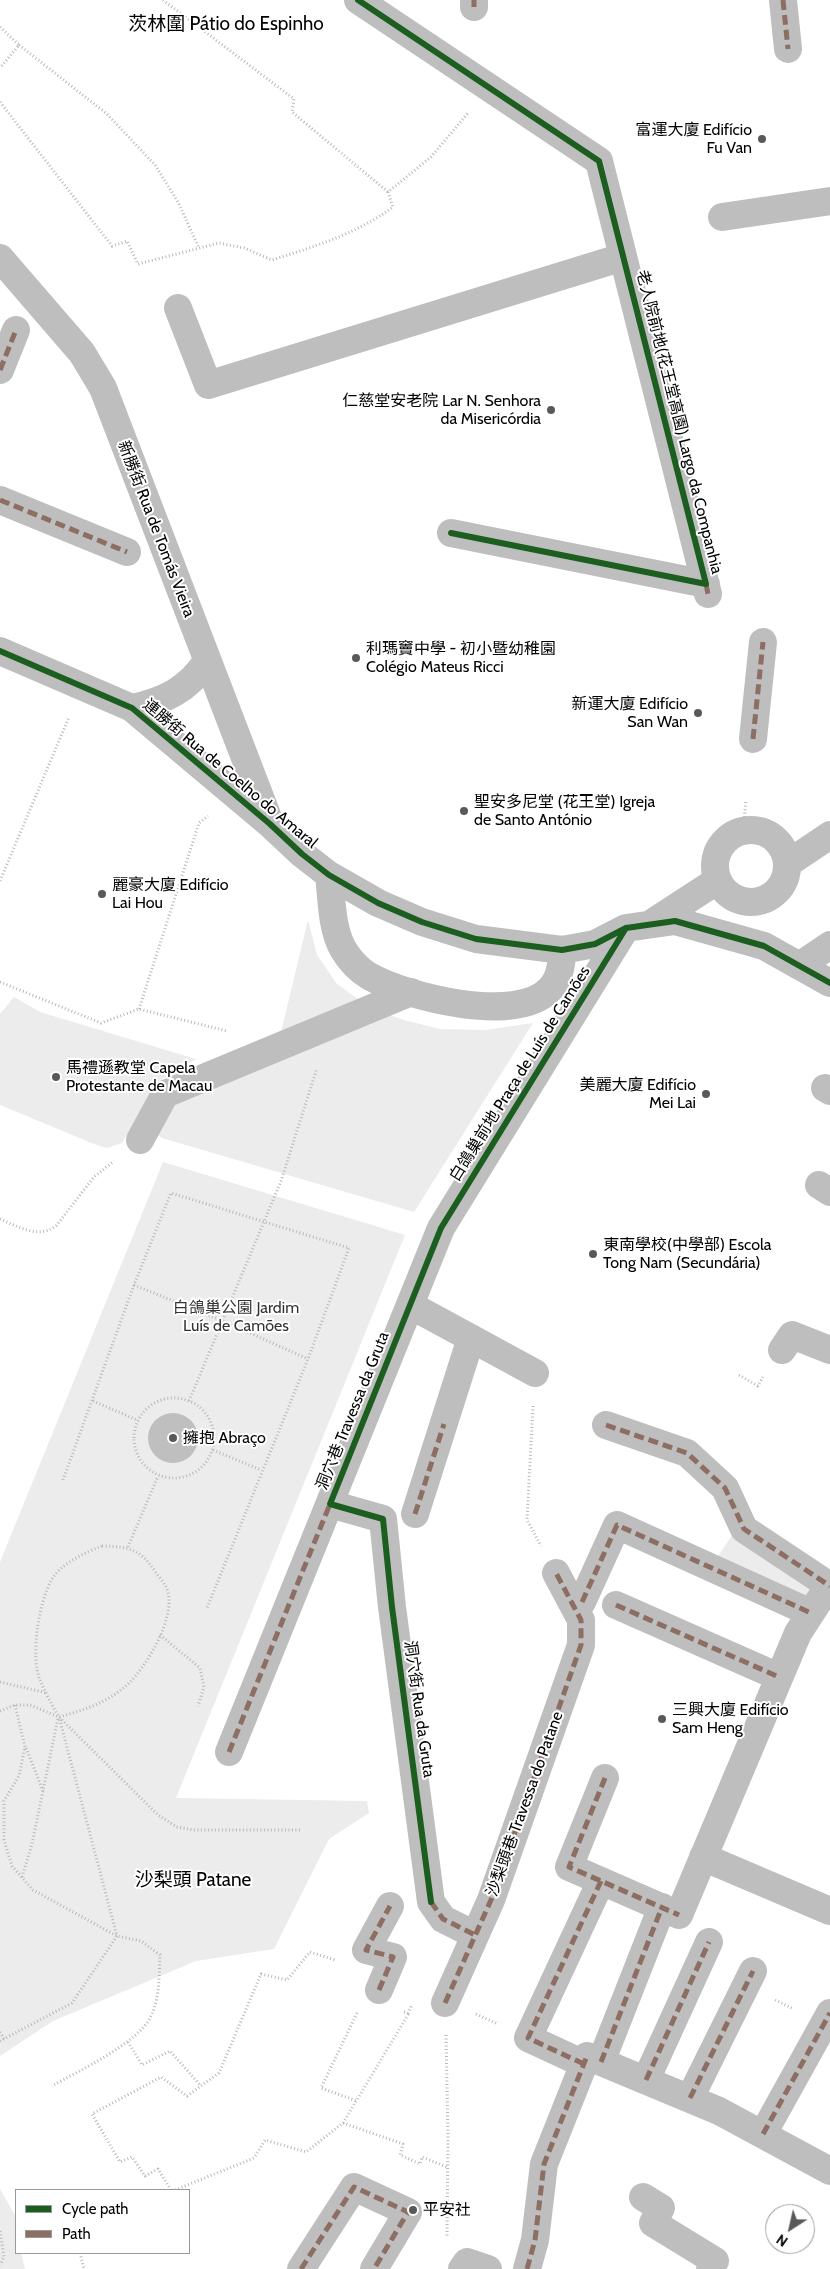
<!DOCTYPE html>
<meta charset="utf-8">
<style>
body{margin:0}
#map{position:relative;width:830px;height:2269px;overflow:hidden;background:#fff;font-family:Cabin,sans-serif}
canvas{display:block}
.legend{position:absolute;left:15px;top:2189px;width:175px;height:65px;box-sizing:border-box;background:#fff;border:1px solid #999;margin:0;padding:6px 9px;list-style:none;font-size:15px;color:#000}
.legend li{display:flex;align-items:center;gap:10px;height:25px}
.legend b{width:25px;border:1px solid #999}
.north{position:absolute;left:765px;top:2204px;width:50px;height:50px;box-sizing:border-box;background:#fff;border:1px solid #999;border-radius:50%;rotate:215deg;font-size:14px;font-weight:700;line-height:20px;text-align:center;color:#000}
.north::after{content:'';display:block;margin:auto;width:18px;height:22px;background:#595959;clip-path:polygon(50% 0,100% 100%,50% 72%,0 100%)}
</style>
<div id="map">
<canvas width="830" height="2269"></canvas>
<ul class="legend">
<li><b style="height:6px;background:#1b5e20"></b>Cycle path</li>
<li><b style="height:6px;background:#8d6e63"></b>Path</li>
</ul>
<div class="north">N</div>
</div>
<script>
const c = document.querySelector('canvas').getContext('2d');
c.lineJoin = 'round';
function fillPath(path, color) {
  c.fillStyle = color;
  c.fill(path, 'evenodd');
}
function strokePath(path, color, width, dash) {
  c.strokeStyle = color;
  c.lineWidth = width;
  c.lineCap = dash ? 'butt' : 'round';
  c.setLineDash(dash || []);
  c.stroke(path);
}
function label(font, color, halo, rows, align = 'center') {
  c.font = font + ' Cabin,"Noto Sans SC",sans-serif';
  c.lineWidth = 4;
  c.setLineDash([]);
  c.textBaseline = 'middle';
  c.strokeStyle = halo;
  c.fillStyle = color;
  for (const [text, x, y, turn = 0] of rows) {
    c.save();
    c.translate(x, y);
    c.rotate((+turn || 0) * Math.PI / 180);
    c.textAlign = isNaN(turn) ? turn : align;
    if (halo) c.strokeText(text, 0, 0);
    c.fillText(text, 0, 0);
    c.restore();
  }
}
fillPath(new Path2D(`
 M 308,920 L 317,955 L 337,984 L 370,1008 L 404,1020 L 440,1029 L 485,1030 L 533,1023 L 414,1212 L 162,1138 L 138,1124 L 280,1036 Z
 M 14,997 L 40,1012 L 196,1059 L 159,1081 L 122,1143 L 107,1148 L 99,1146 L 0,1105 L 0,1014 Z
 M 163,1162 L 405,1235 L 176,1798 L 367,1801 L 369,1813 L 329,1839 L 274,1949 L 196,1961 L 53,2021 L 0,2056 L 0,1562 Z
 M 735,1531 L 814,1586 L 806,1599 L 716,1559 Z
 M 0,2189 L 16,2217 L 16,2253 L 21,2253 L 25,2269 L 0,2269 Z`), '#ececec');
fillPath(new Path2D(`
 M148 1438a25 25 0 1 1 50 0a25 25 0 1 1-50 0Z`), '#bfbfbf');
strokePath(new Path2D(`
 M 163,0 L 294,99 L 292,112 L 388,192
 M 0,27 L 19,45 L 0,68
 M 19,45 L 107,114 L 155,165 L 178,202 L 199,248
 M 0,102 L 112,246 L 127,241 L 138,264 L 219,243 L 244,248 L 272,260 C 316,246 356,234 393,207 L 388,192 L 431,157 L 468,113
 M 743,831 L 746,800
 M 0,881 L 69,717
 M 0,982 L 101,1023 L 139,1009 L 227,1031
 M 139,1009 L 199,823 L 208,816
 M 0,1219 C 19,1227 38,1239 56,1226 L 94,1177 L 114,1161
 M 134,1285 L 223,1321 L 308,1359
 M 739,1375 L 758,1386 L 763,1377
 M134 1438a40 40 0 1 1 80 0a40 40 0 1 1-80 0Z
 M 93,1401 L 137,1420
 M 189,1401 L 281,1181 L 317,1068
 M 533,1406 L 527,1520 L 541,1546
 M 213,1450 L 261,1470
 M 63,1480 L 134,1285 L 171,1193 L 349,1248 L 308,1359 L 207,1608
 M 102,1546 C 130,1547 141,1549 156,1573 C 160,1578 165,1584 167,1589 C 177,1615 148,1664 130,1682 C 110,1702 84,1710 59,1717 C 52,1705 45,1692 40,1680 C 30,1655 39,1602 52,1579 C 62,1563 86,1552 102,1546 Z
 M 128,1547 L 158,1476
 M 160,1635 L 200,1668 L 204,1687 L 198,1706
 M 0,1682 L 47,1693
 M 15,1705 L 25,1747 L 19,1776 L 4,1801 L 4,1840 L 12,1866 L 33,1890 L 117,1936 L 141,1941 L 160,1955 C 159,1974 160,1998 151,2016 C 139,2043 78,2071 52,2086
 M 0,1711 L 15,1705 L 30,1705 L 59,1717 L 158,1815 L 177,1827 L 193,1830 L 300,1830
 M 26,1748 L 43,1791
 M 22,1877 L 32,1844 L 58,1718
 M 775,2000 L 794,2009
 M 404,2012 L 408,2013 L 412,2005
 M 357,2013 L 321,2088 L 357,2101
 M 476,2014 L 498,2024
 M 0,2032 L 4,2039
 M 446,2035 L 448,2136 L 447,2236
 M 0,2041 L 72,2003 L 117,1936 L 59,1717
 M 128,2042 L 142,2065 L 170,2051 L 201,2086
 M 343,2123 L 403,2144 L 400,2155 L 420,2164 L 422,2157 L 447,2167
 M 171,2190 L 158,2169 L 145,2176 L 132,2157 L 120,2162 L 92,2114 L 161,2077 L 187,2096 L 219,2073 L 261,1974 L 287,1980 L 310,1952 L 335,1960
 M 175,2190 L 254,2158 L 265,2140 L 306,2152 L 343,2123 L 409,2013
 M 0,2231 L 4,2257 L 0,2265
 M 80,2253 L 84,2269`), '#b9b9b9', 3, [1, 2.5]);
strokePath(new Path2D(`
 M 358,0 L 599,161 L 708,594
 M 783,0 L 788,49
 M 474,7 L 474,0
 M 722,217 L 830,201
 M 0,258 L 82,353 L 103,388 L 270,823
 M 178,308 L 208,385 L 623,257
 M 0,370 L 16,330
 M 0,500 L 127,552
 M 451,533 L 706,584
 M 0,651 L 132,708 L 270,824 L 302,854 L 329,875 L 378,903 L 422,922 L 476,939 L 562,950 L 595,944 L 626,928 L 675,921 L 764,946 L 830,983
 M 132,708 C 164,701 188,690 207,661
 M 753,739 L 763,642
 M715 866a36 36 0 1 1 72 0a36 36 0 1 1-72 0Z
 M 787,864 L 830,835
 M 329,875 C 332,899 331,927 343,949 C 349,959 359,970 369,976 C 406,997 517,1025 550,989 C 560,979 562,964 562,950
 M 652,923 L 718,880
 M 799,966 L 830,945
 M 825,1088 L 830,1091
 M 140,1140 L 165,1094 L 411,992
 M 819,1185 L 830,1192
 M 410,1305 L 535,1373
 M 782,1350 L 792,1335 L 830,1350
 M 606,1425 L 687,1453 L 725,1488 L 744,1529 L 830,1586
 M 330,1504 L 383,1519 L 392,1607 L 431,1902 L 443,1919 L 475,1935
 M 415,1514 L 471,1338
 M 582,1602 L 617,1525 L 811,1613
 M 616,1605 L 779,1677
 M 229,1752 L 441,1228 L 626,928
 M 605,1778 L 569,1867 L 679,1915 L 798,1633 L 830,1584
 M 703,1857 L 830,1911
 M 379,1990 L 393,1957 L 366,1950 L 390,1906
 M 445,2003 L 491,1900 L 581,1645 L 581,1620 L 556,1573
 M 601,2062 L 662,1907
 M 584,2064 L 528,2038 L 601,1881
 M 646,2080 L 709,1942
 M 690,2098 L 753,1971
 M 763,2134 L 830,2013
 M 643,2197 L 661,2208 L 653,2223 L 715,2261 L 710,2269
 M 301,2269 L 354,2187 L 408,2212 L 374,2269
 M 462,2269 L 467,2262 L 488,2269
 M 527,2269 L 535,2240 L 544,2164 L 587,2056 L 719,2111 L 830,2171`), '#bebebe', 28);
strokePath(new Path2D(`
 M 783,0 L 788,49
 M 474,7 L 474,0
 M 0,370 L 16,330
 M 0,500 L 127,552
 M 706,584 L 708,594
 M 753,739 L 763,642
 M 606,1425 L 687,1453 L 725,1488 L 744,1529 L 830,1586
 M 415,1514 L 444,1424
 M 582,1602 L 617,1525 L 811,1613
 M 616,1605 L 779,1677
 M 229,1752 L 330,1504
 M 605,1778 L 569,1867 L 679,1915
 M 431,1902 L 443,1919 L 475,1935
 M 379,1990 L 393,1957 L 366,1950 L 390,1906
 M 445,2003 L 491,1900 L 581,1645 L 581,1620 L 556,1573
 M 601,2062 L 662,1907
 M 584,2064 L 528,2038 L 601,1881
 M 646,2080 L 709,1942
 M 690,2098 L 753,1971
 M 763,2134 L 830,2013
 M 301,2269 L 354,2187 L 408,2212 L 374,2269
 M 527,2269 L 535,2240 L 544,2164 L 587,2056`), '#8d6e63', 5, [10, 5]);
strokePath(new Path2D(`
 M 358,0 L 599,161 L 706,584 L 451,533
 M 0,651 L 132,708 L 270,824 L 302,854 L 329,875 L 378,903 L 422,922 L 476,939 L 562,950 L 595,944 L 626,928 L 675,921 L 764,946 L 830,983
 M 431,1902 L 392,1607 L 383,1519 L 330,1504 L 441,1228 L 626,928`), '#1b5e20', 6);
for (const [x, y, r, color] of [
 [762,139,5,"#595959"],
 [551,410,5,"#595959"],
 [356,658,5,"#595959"],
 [698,713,5,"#595959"],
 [464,811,5,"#595959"],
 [102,894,5,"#595959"],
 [56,1077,5,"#595959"],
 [706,1094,5,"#595959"],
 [593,1254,5,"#595959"],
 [173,1438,5,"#595959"],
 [662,1719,5,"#595959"],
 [413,2210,5,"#595959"]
]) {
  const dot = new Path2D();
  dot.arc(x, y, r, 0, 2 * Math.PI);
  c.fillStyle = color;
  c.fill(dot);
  strokePath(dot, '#fff', 2);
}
label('16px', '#000', '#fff', [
 ["富運大廈 Edifício",752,130,"right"],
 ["Fu Van",752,148,"right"],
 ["仁慈堂安老院 Lar N. Senhora",541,401,"right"],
 ["da Misericórdia",541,419,"right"],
 ["利瑪竇中學 - 初小暨幼稚園",366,649],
 ["Colégio Mateus Ricci",366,667],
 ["新運大廈 Edifício",688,704,"right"],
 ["San Wan",688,722,"right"],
 ["聖安多尼堂 (花王堂) Igreja",474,802],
 ["de Santo António",474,820],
 ["麗豪大廈 Edifício",112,885],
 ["Lai Hou",112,903],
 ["馬禮遜教堂 Capela",66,1068],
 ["Protestante de Macau",66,1086],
 ["美麗大廈 Edifício",696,1085,"right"],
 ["Mei Lai",696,1103,"right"],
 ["東南學校(中學部) Escola",603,1245],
 ["Tong Nam (Secundária)",603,1263],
 ["擁抱 Abraço",183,1438],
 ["三興大廈 Edifício",672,1710],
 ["Sam Heng",672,1728],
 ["平安社",423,2210]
], 'left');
label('16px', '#000', '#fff', [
 ["老人院前地(花王堂高園) Largo da Companhia",679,422,76],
 ["新勝街 Rua de Tomás Vieira",156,529,69],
 ["連勝街 Rua de Coelho do Amaral",230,774,40],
 ["白鴿巢前地 Praça de Luís de Camões",520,1074,-58],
 ["洞穴巷 Travessa da Gruta",353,1411,-68],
 ["洞穴街 Rua da Gruta",419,1709,82],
 ["沙梨頭巷 Travessa do Patane",525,1804,-70]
]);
label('16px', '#333', '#fff', [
 ["白鴿巢公園 Jardim",236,1308],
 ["Luís de Camões",236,1326]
]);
label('19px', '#000', '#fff', [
 ["茨林圍 Pátio do Espinho",226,24],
 ["沙梨頭 Patane",193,1880]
]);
</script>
